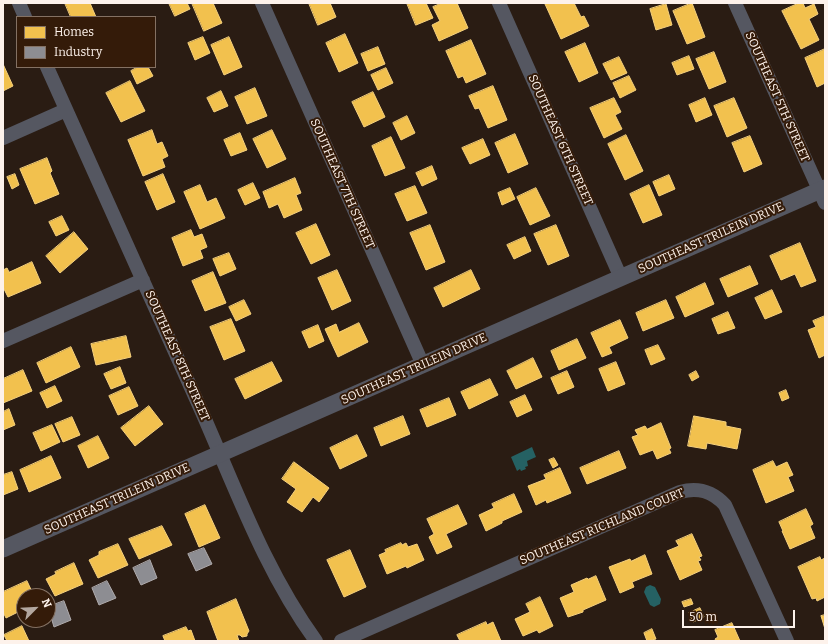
<!DOCTYPE html>
<style>
body{margin:0}
#map{position:relative;width:828px;height:644px;overflow:hidden;background:#2a1c13;font-family:Bitter,serif}
canvas{display:block}
.frame{position:absolute;inset:0;border:4px solid #fdf2eb;pointer-events:none}
.legend{position:absolute;left:16px;top:16px;width:140px;height:52px;box-sizing:border-box;background:#341b09;border:1px solid #847163;margin:0;padding:5px 7px;list-style:none;font-size:12px;color:#fdf2eb}
.legend li{display:flex;align-items:center;gap:8px;height:20px}
.legend b{width:20px;border:1px solid #847163}
.north{position:absolute;left:16px;top:588px;width:40px;height:40px;box-sizing:border-box;background:#341b09;border:1px solid #847163;border-radius:50%;rotate:66deg;font-size:11px;font-weight:700;line-height:16px;text-align:center;color:#fdf2eb}
.north::after{content:'';display:block;margin:auto;width:14px;height:18px;background:#b3a79f;clip-path:polygon(50% 0,100% 100%,50% 72%,0 100%)}
.scale{position:absolute;left:682px;top:610px;width:113px;height:18px;box-sizing:border-box;border:2px solid #fdf2eb;border-top:0;padding-left:5px;font-size:12px;line-height:14px;white-space:nowrap;color:#fdf2eb;-webkit-text-stroke:3px #341b09;paint-order:stroke}
</style>
<div id="map">
<canvas width="828" height="644"></canvas>
<div class="frame"></div>
<ul class="legend">
<li><b style="height:11px;background:#f2c14e"></b>Homes</li>
<li><b style="height:11px;background:#8d8d92"></b>Industry</li>
</ul>
<div class="north">N</div>
<div class="scale">50 m</div>
</div>
<script>
const c = document.querySelector('canvas').getContext('2d');
c.lineJoin = 'round';
function fillPath(path, color) {
  c.fillStyle = color;
  c.fill(path, 'evenodd');
}
function strokePath(path, color, width, dash) {
  c.strokeStyle = color;
  c.lineWidth = width;
  c.lineCap = dash ? 'butt' : 'round';
  c.setLineDash(dash || []);
  c.stroke(path);
}
function label(font, color, halo, rows, align = 'center') {
  c.font = font + ' Bitter,serif';
  c.lineWidth = 4;
  c.setLineDash([]);
  c.textBaseline = 'middle';
  c.strokeStyle = halo;
  c.fillStyle = color;
  for (const [text, x, y, turn = 0] of rows) {
    c.save();
    c.translate(x, y);
    c.rotate((+turn || 0) * Math.PI / 180);
    c.textAlign = isNaN(turn) ? turn : align;
    if (halo) c.strokeText(text, 0, 0);
    c.fillText(text, 0, 0);
    c.restore();
  }
}
fillPath(new Path2D(`
 M 532,447 L 536,457 L 527,461 L 528,466 L 525,467 L 526,469 L 521,471 L 520,469 L 517,471 L 511,457 Z
 M 650,585 L 655,587 L 661,599 L 660,604 L 654,607 L 650,605 L 644,592 L 646,587 Z`), '#256163');
const homes = new Path2D(`
 M 65,3 L 90,3 L 96,17 L 71,17 Z
 M 169,3 L 187,3 L 190,9 L 175,16 Z
 M 192,3 L 213,3 L 222,23 L 204,31 Z
 M 309,3 L 330,3 L 336,17 L 318,25 Z
 M 407,3 L 426,3 L 433,18 L 416,25 Z
 M 442,3 L 457,3 L 468,28 L 439,41 L 432,25 L 440,21 L 433,7 Z
 M 546,3 L 574,3 L 581,17 L 584,16 L 589,26 L 561,39 L 545,4 Z
 M 692,3 L 705,37 L 687,44 L 673,11 Z
 M 799,3 L 803,3 L 805,8 L 814,4 L 818,14 L 809,19 L 819,40 L 801,49 L 782,11 Z
 M 666,4 L 672,25 L 656,30 L 650,9 Z
 M 345,34 L 358,63 L 339,72 L 326,43 Z
 M 203,37 L 210,53 L 195,60 L 188,43 Z
 M 229,37 L 242,67 L 224,75 L 211,45 Z
 M 471,40 L 486,74 L 466,83 L 463,76 L 458,78 L 446,51 Z
 M 585,43 L 598,73 L 579,82 L 565,52 Z
 M 378,47 L 385,64 L 368,71 L 361,54 Z
 M 825,49 L 825,83 L 817,87 L 805,58 Z
 M 714,52 L 726,82 L 709,89 L 696,59 Z
 M 689,56 L 694,69 L 677,75 L 672,63 Z
 M 619,57 L 627,73 L 611,80 L 603,64 Z
 M 3,64 L 13,86 L 3,91 Z
 M 138,67 L 148,67 L 153,76 L 137,84 L 131,71 Z
 M 386,68 L 393,83 L 378,90 L 371,75 Z
 M 629,76 L 636,90 L 620,98 L 613,83 Z
 M 130,81 L 145,111 L 121,122 L 106,93 Z
 M 493,86 L 507,120 L 488,128 L 479,108 L 475,109 L 469,96 Z
 M 255,88 L 267,116 L 247,124 L 235,97 Z
 M 221,91 L 228,106 L 214,112 L 207,98 Z
 M 373,92 L 385,117 L 364,127 L 352,102 Z
 M 614,98 L 621,112 L 615,115 L 622,129 L 604,138 L 590,108 Z
 M 705,98 L 712,115 L 696,122 L 689,105 Z
 M 734,98 L 747,128 L 727,137 L 714,106 Z
 M 407,116 L 415,133 L 401,140 L 393,123 Z
 M 152,130 L 157,144 L 162,142 L 168,156 L 162,159 L 165,167 L 143,176 L 128,140 Z
 M 272,130 L 286,159 L 267,168 L 253,139 Z
 M 240,133 L 247,150 L 231,156 L 224,140 Z
 M 515,134 L 528,164 L 508,173 L 495,143 Z
 M 626,135 L 643,171 L 625,180 L 608,144 Z
 M 750,136 L 762,164 L 744,172 L 732,143 Z
 M 391,137 L 405,168 L 385,176 L 372,146 Z
 M 483,139 L 490,155 L 470,164 L 462,148 Z
 M 47,158 L 52,171 L 50,173 L 59,194 L 35,204 L 20,169 Z
 M 432,166 L 437,179 L 422,186 L 416,173 Z
 M 15,174 L 19,185 L 12,189 L 7,177 Z
 M 163,174 L 175,202 L 157,210 L 145,182 Z
 M 669,175 L 675,189 L 659,196 L 653,182 Z
 M 295,178 L 301,193 L 296,195 L 302,210 L 284,218 L 278,204 L 269,208 L 263,192 Z
 M 253,183 L 260,198 L 245,205 L 238,190 Z
 M 200,185 L 207,202 L 216,198 L 225,218 L 200,229 L 184,192 Z
 M 649,185 L 662,215 L 643,223 L 630,194 Z
 M 415,186 L 427,213 L 407,221 L 395,194 Z
 M 510,188 L 515,199 L 502,205 L 498,193 Z
 M 536,188 L 550,216 L 530,225 L 517,197 Z
 M 62,216 L 69,230 L 56,236 L 49,222 Z
 M 316,224 L 330,255 L 311,264 L 296,233 Z
 M 430,225 L 445,262 L 426,270 L 410,233 Z
 M 556,225 L 569,256 L 548,265 L 534,234 Z
 M 191,230 L 194,237 L 202,234 L 207,247 L 200,250 L 203,258 L 183,266 L 172,238 Z
 M 74,232 L 88,249 L 60,273 L 46,256 Z
 M 525,237 L 531,251 L 514,259 L 507,245 Z
 M 800,243 L 816,281 L 801,287 L 795,274 L 781,280 L 770,256 Z
 M 229,253 L 236,269 L 220,276 L 213,259 Z
 M 32,262 L 41,283 L 8,297 L 3,287 L 3,270 L 7,268 L 9,272 Z
 M 750,266 L 758,284 L 728,297 L 720,279 Z
 M 337,270 L 351,301 L 332,310 L 318,278 Z
 M 471,270 L 480,289 L 443,307 L 434,288 Z
 M 213,272 L 226,303 L 205,311 L 192,281 Z
 M 705,283 L 714,304 L 685,317 L 676,297 Z
 M 772,290 L 782,312 L 765,319 L 755,298 Z
 M 244,300 L 251,314 L 236,321 L 229,307 Z
 M 666,300 L 674,318 L 643,331 L 636,313 Z
 M 728,312 L 735,328 L 718,334 L 712,319 Z
 M 825,316 L 825,355 L 819,358 L 808,330 L 816,327 L 813,321 Z
 M 231,319 L 245,351 L 224,360 L 210,327 Z
 M 620,320 L 628,338 L 609,347 L 612,353 L 602,357 L 591,333 Z
 M 359,323 L 368,342 L 338,357 L 325,329 L 336,324 L 339,332 Z
 M 318,325 L 324,341 L 309,348 L 302,332 Z
 M 126,336 L 131,357 L 96,365 L 91,344 Z
 M 577,339 L 586,358 L 559,370 L 551,351 Z
 M 658,345 L 665,359 L 651,365 L 645,350 Z
 M 71,347 L 80,367 L 46,383 L 37,363 Z
 M 533,358 L 542,377 L 516,389 L 507,371 Z
 M 272,362 L 282,381 L 245,399 L 235,379 Z
 M 616,362 L 625,384 L 608,391 L 599,369 Z
 M 120,367 L 126,383 L 111,389 L 104,374 Z
 M 23,370 L 32,391 L 3,403 L 3,379 Z
 M 567,371 L 574,387 L 558,394 L 551,378 Z
 M 696,371 L 699,377 L 692,381 L 689,375 Z
 M 490,379 L 498,395 L 469,409 L 461,392 Z
 M 55,386 L 62,401 L 47,408 L 40,393 Z
 M 129,387 L 138,406 L 118,415 L 109,396 Z
 M 786,390 L 789,398 L 782,401 L 779,393 Z
 M 525,395 L 532,410 L 517,417 L 510,402 Z
 M 449,398 L 456,415 L 427,427 L 420,410 Z
 M 149,406 L 163,424 L 135,446 L 121,428 Z
 M 9,409 L 15,425 L 3,430 L 3,412 Z
 M 403,416 L 410,434 L 381,446 L 374,428 Z
 M 694,416 L 726,422 L 726,426 L 741,429 L 737,449 L 707,443 L 706,449 L 688,446 Z
 M 72,417 L 80,435 L 63,442 L 55,424 Z
 M 661,423 L 671,448 L 669,449 L 671,453 L 657,459 L 653,450 L 640,455 L 632,437 L 638,435 L 635,430 L 645,426 L 647,429 Z
 M 52,425 L 60,442 L 41,451 L 33,433 Z
 M 357,435 L 367,456 L 340,469 L 330,448 Z
 M 98,436 L 109,458 L 88,468 L 78,446 Z
 M 619,451 L 626,468 L 587,484 L 580,468 Z
 M 51,456 L 61,478 L 29,492 L 20,470 Z
 M 554,458 L 558,465 L 553,468 L 549,460 Z
 M 773,461 L 776,467 L 787,462 L 793,475 L 788,477 L 794,491 L 766,503 L 753,470 Z
 M 294,462 L 329,488 L 319,502 L 313,497 L 302,512 L 287,502 L 296,489 L 282,479 Z
 M 560,468 L 571,493 L 547,503 L 546,500 L 536,505 L 528,486 L 546,479 L 544,475 Z
 M 12,472 L 18,489 L 3,495 L 3,475 Z
 M 514,494 L 522,512 L 502,521 L 502,523 L 486,531 L 479,515 L 494,508 L 492,504 Z
 M 205,505 L 220,538 L 199,547 L 185,514 Z
 M 458,505 L 467,524 L 446,534 L 452,547 L 437,554 L 429,537 L 434,534 L 427,519 Z
 M 806,509 L 813,524 L 810,526 L 815,538 L 790,549 L 782,531 L 783,531 L 779,522 Z
 M 162,526 L 172,545 L 139,559 L 129,539 Z
 M 692,534 L 702,556 L 699,557 L 701,560 L 698,561 L 702,570 L 680,580 L 667,551 L 679,546 L 676,541 Z
 M 401,543 L 402,545 L 406,543 L 408,547 L 417,544 L 424,560 L 407,568 L 406,566 L 387,574 L 379,555 L 386,552 L 385,550 Z
 M 118,544 L 128,565 L 98,578 L 89,560 L 99,555 L 99,552 Z
 M 350,550 L 366,587 L 344,597 L 327,560 Z
 M 645,555 L 652,574 L 632,582 L 634,587 L 620,593 L 609,567 L 630,559 L 631,561 Z
 M 820,557 L 821,560 L 825,558 L 825,597 L 817,601 L 816,598 L 812,599 L 798,567 Z
 M 74,563 L 83,584 L 55,596 L 46,579 L 56,574 L 55,572 Z
 M 596,576 L 606,600 L 583,610 L 583,612 L 568,617 L 560,598 L 574,592 L 571,585 L 587,578 L 588,579 Z
 M 27,581 L 34,596 L 24,596 L 24,609 L 6,618 L 3,612 L 3,592 Z
 M 540,597 L 553,626 L 539,633 L 537,630 L 523,636 L 515,619 L 530,612 L 526,604 Z
 M 236,599 L 249,631 L 247,634 L 247,636 L 242,637 L 240,635 L 237,635 L 239,641 L 218,641 L 207,612 Z
 M 691,599 L 693,604 L 684,607 L 682,602 Z
 M 700,608 L 704,617 L 693,622 L 689,613 Z
 M 825,615 L 825,629 L 821,616 Z
 M 486,622 L 487,625 L 493,622 L 501,641 L 460,641 L 457,635 Z
 M 732,623 L 740,641 L 716,641 L 715,639 L 718,637 L 715,630 Z
 M 22,626 L 29,641 L 7,641 L 4,635 Z
 M 186,627 L 188,631 L 191,630 L 195,641 L 165,641 L 163,636 Z
 M 652,629 L 656,639 L 647,641 L 644,633 Z`);
fillPath(homes, '#f2c14e');
strokePath(homes, '#f5d07d', 1);
const industry = new Path2D(`
 M 204,548 L 212,564 L 196,571 L 188,554 Z
 M 150,560 L 157,578 L 141,585 L 133,568 Z
 M 107,581 L 116,598 L 99,605 L 92,588 Z
 M 64,601 L 71,620 L 54,627 L 48,607 Z`);
fillPath(industry, '#8d8d92');
strokePath(industry, '#afabad', 1);
strokePath(new Path2D(`
 M 19,3 L 25,17
 M 262,3 L 423,365
 M 499,3 L 621,278
 M 735,3 L 825,203
 M 47,67 C 98,182 150,296 201,410 C 236,489 265,571 316,641
 M 3,138 L 66,110
 M 3,341 L 143,280
 M 341,641 L 680,492 C 698,487 712,491 725,505 L 787,641`), '#555761', 14);
strokePath(new Path2D(`
 M 3,549 L 825,188`), '#555761', 17);
label('12px', '#fdf2eb', '#341b09', [
 ["SOUTHEAST 5TH STREET",777,97,66],
 ["SOUTHEAST 6TH STREET",560,140,66],
 ["SOUTHEAST 7TH STREET",342,184,66],
 ["SOUTHEAST TRILEIN DRIVE",711,238,-24],
 ["SOUTHEAST 8TH STREET",177,356,66],
 ["SOUTHEAST TRILEIN DRIVE",414,369,-24],
 ["SOUTHEAST TRILEIN DRIVE",117,499,-24],
 ["SOUTHEAST RICHLAND COURT",602,527,-23]
]);
</script>
